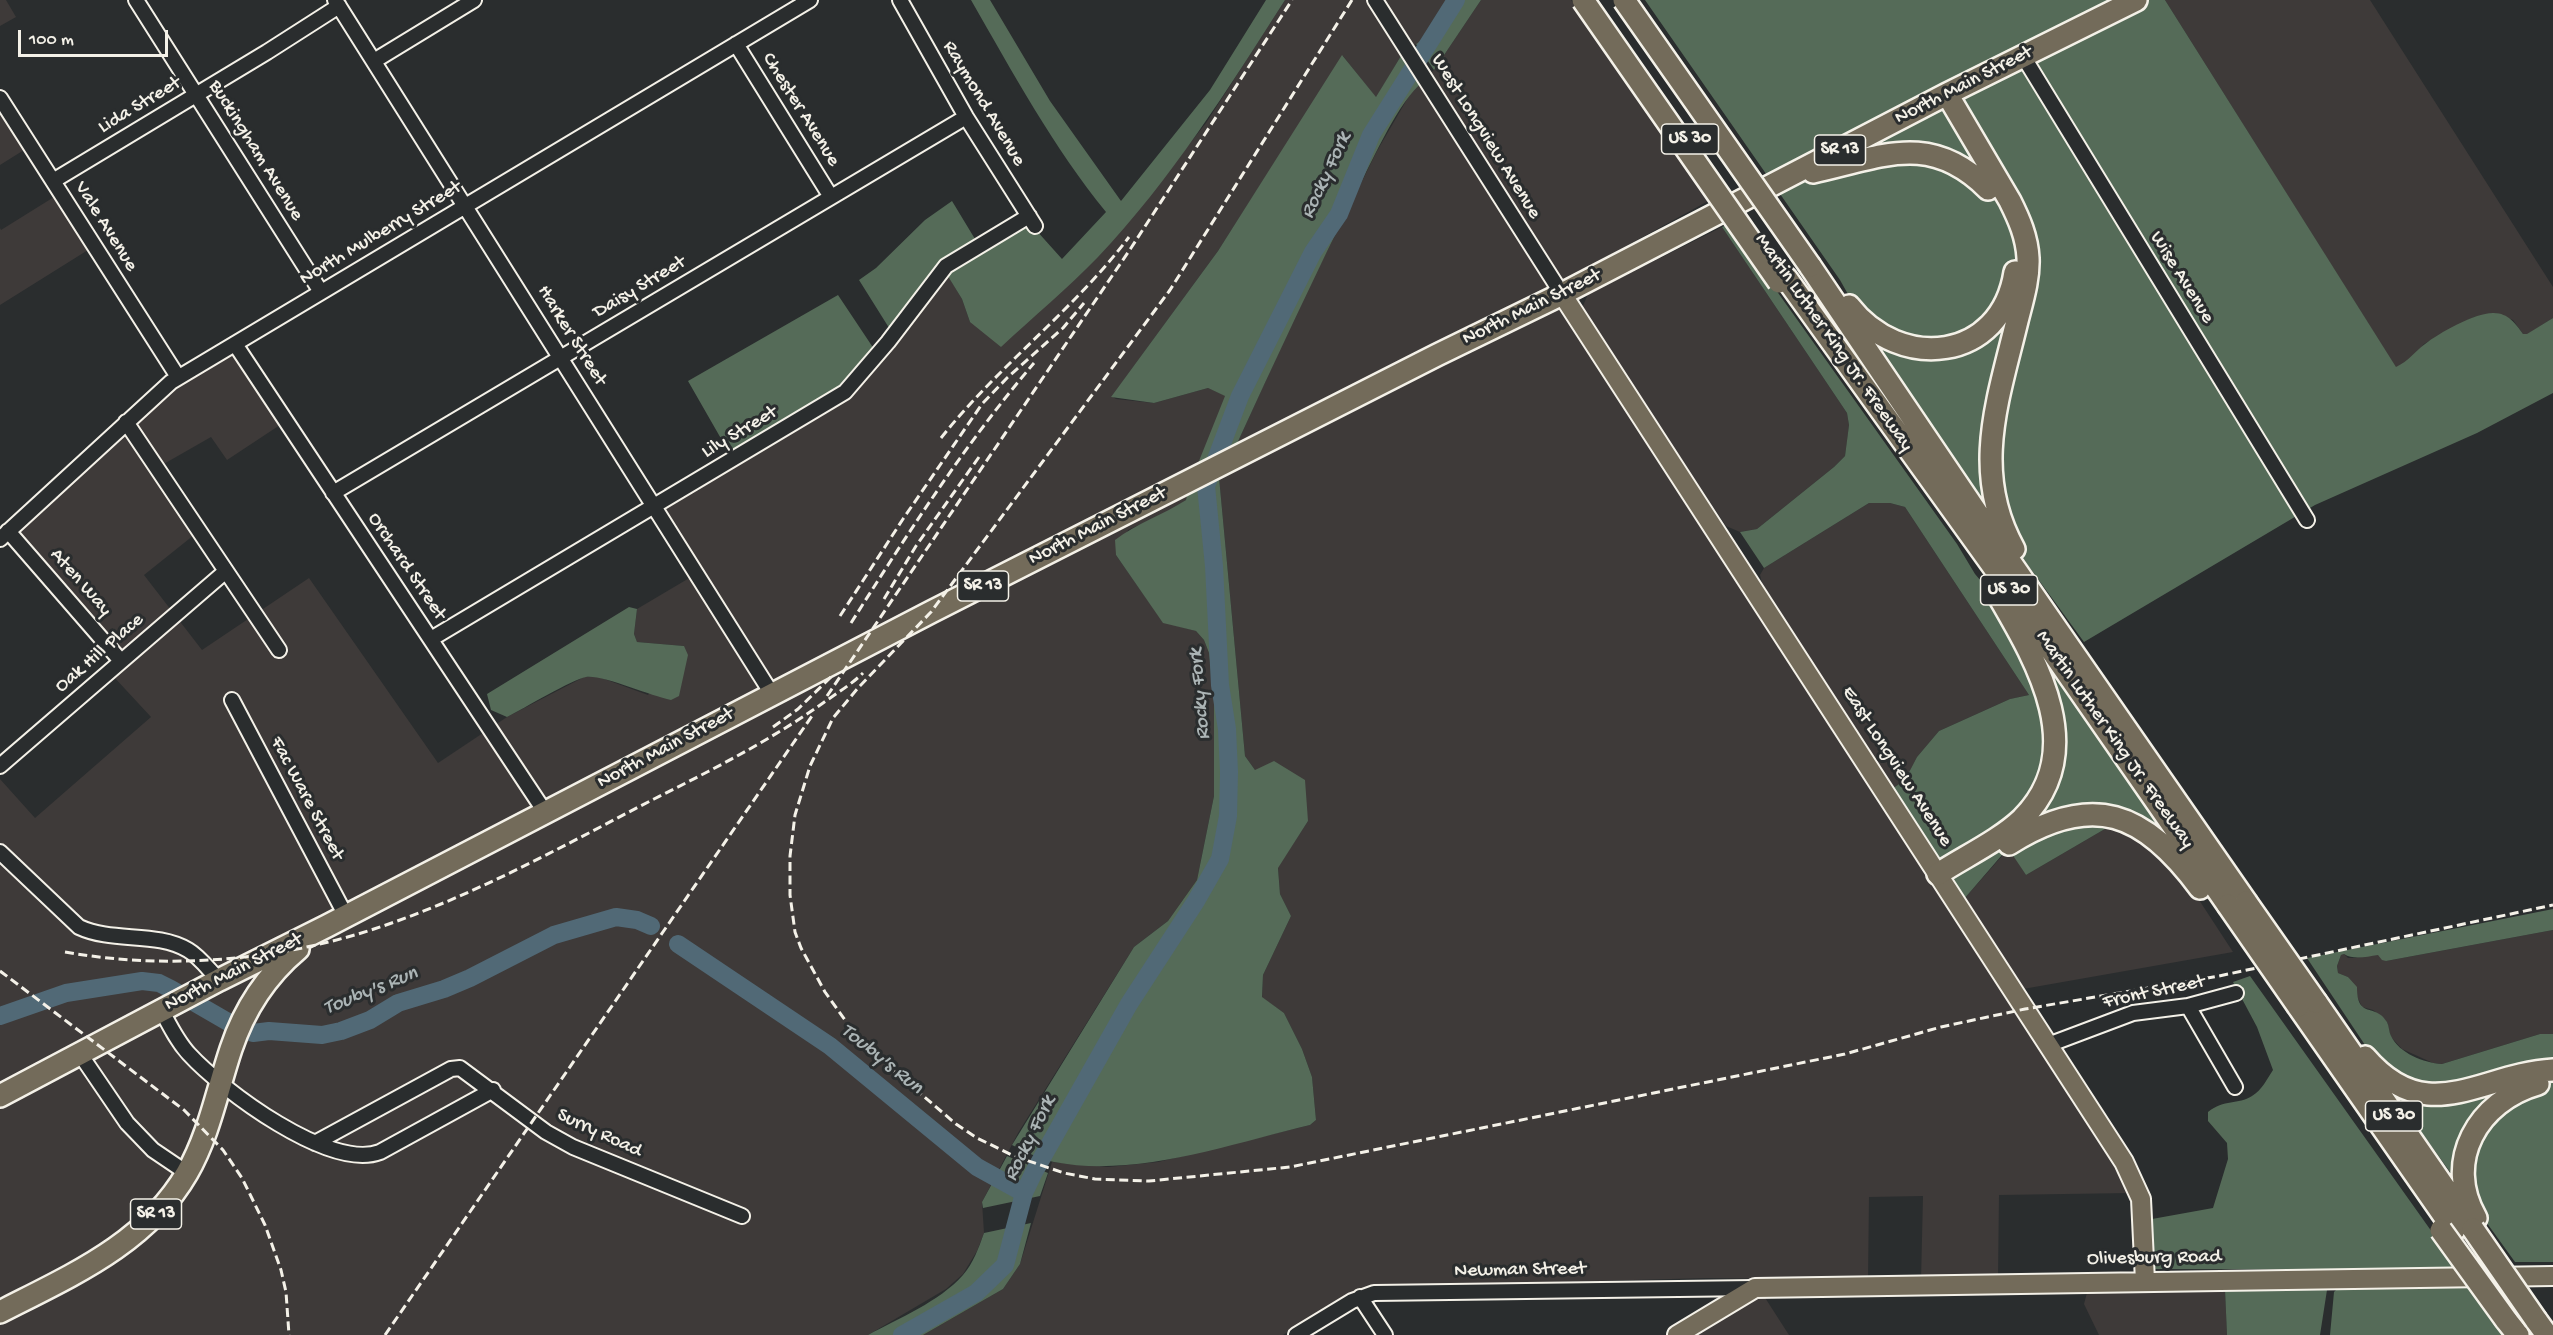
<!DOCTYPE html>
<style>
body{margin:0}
#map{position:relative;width:2553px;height:1335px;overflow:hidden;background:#2a2d2e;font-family:"Gochi Hand",sans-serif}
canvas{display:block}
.scale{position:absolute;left:18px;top:30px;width:150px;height:27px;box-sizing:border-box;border:3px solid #f4f1e8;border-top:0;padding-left:8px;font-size:18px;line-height:21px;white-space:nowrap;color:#f4f1e8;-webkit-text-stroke:4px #2a2d2e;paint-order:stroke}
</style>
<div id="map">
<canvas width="2553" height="1335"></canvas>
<div class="scale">100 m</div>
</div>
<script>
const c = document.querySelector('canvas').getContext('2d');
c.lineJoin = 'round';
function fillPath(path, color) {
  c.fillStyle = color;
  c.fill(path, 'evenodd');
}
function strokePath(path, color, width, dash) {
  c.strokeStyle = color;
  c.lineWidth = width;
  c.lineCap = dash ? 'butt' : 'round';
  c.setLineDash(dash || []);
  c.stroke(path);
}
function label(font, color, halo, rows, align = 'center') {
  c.font = font + ' "Gochi Hand",sans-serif';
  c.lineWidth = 6;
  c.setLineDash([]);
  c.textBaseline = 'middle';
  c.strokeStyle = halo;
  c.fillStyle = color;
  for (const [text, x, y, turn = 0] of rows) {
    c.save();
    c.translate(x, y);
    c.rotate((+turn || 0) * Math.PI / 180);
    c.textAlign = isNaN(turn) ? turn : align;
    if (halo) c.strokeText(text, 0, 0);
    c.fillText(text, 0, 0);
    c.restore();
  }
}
fillPath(new Path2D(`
 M 0,0 L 6,0 L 16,17 L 0,26 Z
 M 1285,0 L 1446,0 L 1425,39 L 1404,51 L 1376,98 L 1343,56 L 1218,251 L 1112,396 L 1116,399 L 1154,403 L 1208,388 L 1226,396 L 1186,500 L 1170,511 L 1128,530 L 1116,555 L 1163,622 L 1196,631 L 1204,640 L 1209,653 L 1214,700 L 1214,796 L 1197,880 L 1168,921 L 1134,947 L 1018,1133 L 982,1202 L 984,1233 L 977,1251 L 963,1274 L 946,1289 L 868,1335 L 0,1335 L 0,779 L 35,818 L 151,717 L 113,676 L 128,662 L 16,533 L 126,434 L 194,535 L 144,575 L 202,650 L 309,578 L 438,763 L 507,717 L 584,677 L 599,677 L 648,695 L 684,646 L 637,642 L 634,634 L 637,609 L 691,577 L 646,505 L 834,394 L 891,331 L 941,264 L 962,299 L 970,322 L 1141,205 L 1206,123 Z
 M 1481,0 L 1571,0 L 1710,200 L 1548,289 L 1952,909 L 1964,899 L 2009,848 L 2026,875 L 2110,826 L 2146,840 L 2188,883 L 2233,952 L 2006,992 L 2124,1174 L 2131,1193 L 1999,1195 L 1998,1279 L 1921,1280 L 1923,1196 L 1869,1197 L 1868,1280 L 1708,1278 L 1370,1287 L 1357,1291 L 1283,1335 L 923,1335 L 1003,1289 L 1020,1264 L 1052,1162 L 1108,1167 L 1158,1162 L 1310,1125 L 1316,1120 L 1312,1077 L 1302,1049 L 1284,1013 L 1262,998 L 1263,975 L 1291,916 L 1280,894 L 1278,867 L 1308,821 L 1255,770 L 1245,756 L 1219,477 L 1235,448 L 1300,305 L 1377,151 L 1413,89 L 1434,70 Z
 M 2165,0 L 2370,0 L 2553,287 L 2553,318 L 2528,334 L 2523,334 L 2513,320 L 2494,313 L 2474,317 L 2424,344 L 2413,357 L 2396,368 Z
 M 0,112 L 24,150 L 0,165 Z
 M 54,197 L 88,250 L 0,305 L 0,228 L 1,230 Z
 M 1722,227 L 1847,413 L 1849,425 L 1845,456 L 1834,467 L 1757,529 L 1740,532 L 1726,526 L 1585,315 L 1583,306 L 1588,294 Z
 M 231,351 L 280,425 L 227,460 L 211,437 L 162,465 L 134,423 L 171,389 Z
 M 1869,503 L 1890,503 L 1905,507 L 2029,695 L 2010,699 L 1939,731 L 1917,757 L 1905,781 L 1892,789 L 1764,591 L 1760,575 L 1764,568 Z
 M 2553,930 L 2553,1034 L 2540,1034 L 2442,1064 L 2433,1063 L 2402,1049 L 2391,1037 L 2387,1022 L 2373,1010 L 2362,1007 L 2348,977 L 2338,973 L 2337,966 L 2341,955 L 2344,954 L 2348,958 L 2355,958 L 2378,954 L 2386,961 Z
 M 2088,1289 L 2225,1290 L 2227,1335 L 2099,1335 L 2084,1304 Z
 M 1762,1293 L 1789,1335 L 1689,1335 Z`), '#3e3a39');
fillPath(new Path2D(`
 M 971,0 L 990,0 L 1050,101 L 1121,201 L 1210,90 L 1266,0 L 1285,0 C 1228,89 1171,180 1098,257 C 1068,288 1033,317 1001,347 L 970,322 L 962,299 L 946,273 L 1027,220 L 1062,259 L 1106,212 C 1053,147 1013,73 971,0 Z
 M 1446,0 L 1481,0 L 1434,70 L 1416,44 L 1425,38 Z
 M 1645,0 L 2165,0 L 2396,367 C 2409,361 2414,352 2425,344 C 2439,333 2476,312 2494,313 C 2508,313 2516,324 2523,334 L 2527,334 L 2553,318 L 2553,393 L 2477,433 L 2315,505 L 2084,642 L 1992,516 L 1872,337 L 1840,280 Z
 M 1404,51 L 1423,82 C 1399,100 1374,158 1359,186 C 1316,273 1275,360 1235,448 L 1197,466 L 1225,396 L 1208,388 L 1154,403 L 1111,397 L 1218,251 L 1342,55 L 1376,97 Z
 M 952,201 L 975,239 L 941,264 L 891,331 L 859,280 L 876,268 L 925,220 Z
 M 1729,224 L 1957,544 L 1975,574 L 2025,633 L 2168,838 L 2146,840 L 2110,826 L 2026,875 L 2008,848 L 1964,899 L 1892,789 L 1905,780 L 1917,757 L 1939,731 L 2010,699 L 2029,695 L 1905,507 L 1890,503 L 1869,503 L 1764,568 L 1740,532 L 1757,529 L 1834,467 L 1845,456 L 1849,425 L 1847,413 L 1722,227 Z
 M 838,295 L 874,349 L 849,382 L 731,456 L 688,381 Z
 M 1219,477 L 1245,756 L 1255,770 L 1274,761 L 1305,780 L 1308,821 L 1278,868 L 1280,894 L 1291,916 L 1263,975 L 1262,997 L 1284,1013 L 1302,1049 L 1312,1077 L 1316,1120 L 1310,1125 C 1230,1144 1136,1178 1054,1162 C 1040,1159 1026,1152 1012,1145 L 1134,947 L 1168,921 L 1197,880 L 1214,796 L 1214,700 L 1209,653 L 1204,640 L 1196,631 L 1163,623 L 1116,555 L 1115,540 C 1137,523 1163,515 1186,500 L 1188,491 Z
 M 629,607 L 637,609 L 634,634 L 637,642 L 684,646 L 688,655 L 679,696 L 671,700 C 650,696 604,675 586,677 C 573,679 523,709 507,717 L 491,710 L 487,694 Z
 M 2553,909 L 2553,930 L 2386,961 L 2382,960 L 2378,955 C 2366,957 2353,960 2344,954 L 2341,955 L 2337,966 L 2338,973 L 2348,977 L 2357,987 C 2357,1020 2375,1002 2387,1022 C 2389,1026 2389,1032 2391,1036 C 2399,1053 2424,1063 2442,1064 L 2540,1034 L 2553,1034 L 2553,1262 L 2515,1262 L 2388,1086 L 2375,1060 L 2307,958 Z
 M 2250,976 L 2459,1270 L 2155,1269 L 2152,1219 L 2213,1208 L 2228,1159 L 2227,1143 L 2208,1121 L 2208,1112 C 2224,1099 2238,1105 2252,1096 C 2262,1090 2267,1079 2273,1070 L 2257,1027 L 2233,982 Z
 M 1007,1156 L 1048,1173 L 1040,1196 L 983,1208 L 982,1202 Z
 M 1031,1223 L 1020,1264 L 1003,1289 L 923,1335 L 868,1335 C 899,1318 939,1302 963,1275 C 973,1264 979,1247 984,1233 Z
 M 2469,1284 L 2505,1335 L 2330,1335 L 2334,1292 L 2338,1288 Z
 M 2325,1287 L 2327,1290 L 2320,1335 L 2227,1335 L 2225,1290 Z`), '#556b58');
strokePath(new Path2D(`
 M 678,944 L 830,1046 L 977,1167 L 1024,1193
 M 0,1016 L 66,993 L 142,981 L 159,983 L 171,989 L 228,1022 L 253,1033 L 269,1031 L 322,1035 L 341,1031 L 370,1020 L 398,1003 L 444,989 L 470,978 L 554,935 L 616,917 L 637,920 L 651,926
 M 902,1335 L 976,1293 L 1005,1265 L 1024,1193 L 1034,1172 L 1129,1004 L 1196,901 L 1220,859 L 1228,816 L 1229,772 L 1227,729 L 1220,685 L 1214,566 L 1206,486 L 1240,396 L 1313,252 L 1339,214 L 1371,135 L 1456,0`), '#516976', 18);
const minor = new Path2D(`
 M 136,0 L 321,292
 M 335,0 L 772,694
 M 900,0 L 966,117 L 1035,226
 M 1375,0 L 1562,294
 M 736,44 L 831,197
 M 2023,56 L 2307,520
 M 374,61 L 474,0
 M 0,98 L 178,377
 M 53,181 L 267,52 L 339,6
 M 235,344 L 545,812
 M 126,422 L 279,650
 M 333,493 L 966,117
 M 8,531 L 121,661
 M 0,539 L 171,382 L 810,0
 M 431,639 L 845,392 L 888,342 L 946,266 L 1029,216
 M 232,700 L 346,916
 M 0,766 L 226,571
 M 0,852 L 79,927 C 113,943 156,931 188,950 C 200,957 209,970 219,980
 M 2188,1006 L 2235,1087
 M 162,1011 C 170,1026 177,1041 189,1054 C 222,1090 330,1171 380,1152 L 493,1090
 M 2048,1045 L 2133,1013 L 2188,1006 L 2236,993
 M 80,1054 L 127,1123 L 153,1150 L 187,1173
 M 315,1143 L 451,1069 L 460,1068 L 546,1132 L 573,1147 L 742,1216
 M 1360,1297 L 1385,1335
 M 1296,1335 L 1352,1301 L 1374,1293 L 1754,1288`);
const major = new Path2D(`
 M 1562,294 L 2124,1162 L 2141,1199 L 2145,1281
 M 1677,1335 L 1755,1288 L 2553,1276`);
const highway = new Path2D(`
 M 1947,94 L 2010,201 C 2019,219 2027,237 2028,258 C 2029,279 2022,301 2017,321 C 1998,400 1971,472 2014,549
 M 1813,172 C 1882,157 1930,131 1988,189
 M 1810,266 L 2008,559 L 2246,902
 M 1786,278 L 1993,566 L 2228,905
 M 1849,306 C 1900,372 2001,362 2015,272
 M 2009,844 C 2093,791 2144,812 2200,888
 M 1938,874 C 1964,857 2000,840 2022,819 C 2090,751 2037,662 1998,595
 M 2316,1002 L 2473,1229
 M 2298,1006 L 2454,1230
 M 2365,1057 C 2428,1130 2480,1074 2553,1070
 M 0,1096 L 219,980 L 327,926 L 931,612 L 1437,355 L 1562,294 L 1947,94 L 2136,0
 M 2476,1218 C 2443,1161 2478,1101 2538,1084
 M 0,1312 C 70,1276 146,1244 187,1173 C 209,1135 217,1091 231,1049 C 244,1010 267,975 298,949
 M 2506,1320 L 2518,1335
 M 2536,1320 L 2547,1335`);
strokePath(minor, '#f4f1e8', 18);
strokePath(major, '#f4f1e8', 22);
strokePath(highway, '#f4f1e8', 26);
strokePath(minor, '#2a2d2e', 14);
strokePath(major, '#736b5a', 18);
strokePath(highway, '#736b5a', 21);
strokePath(new Path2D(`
 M 1352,0 L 1170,290 L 931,612 L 858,688 L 833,718 L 810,766 L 795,815 L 790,856 L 790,895 L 795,932 L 801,948 L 825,992 L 850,1027 L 887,1065 L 956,1124 L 977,1138 L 1014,1156 L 1064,1173 L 1095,1179 L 1149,1181 L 1290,1167 L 1845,1054 L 1941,1027 L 2025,1009 L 2219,976 L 2553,905
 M 941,438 C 998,366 1073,311 1129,237
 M 884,599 L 916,546 L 979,457
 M 840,616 L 903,519 L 982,404 L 1007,378 L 1063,328 L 1084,303
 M 851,623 C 908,533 965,444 1034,363
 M 827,696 L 1131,248 L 1292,0
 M 773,727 L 798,709 L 834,674
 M 65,952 C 167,970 276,961 374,929 C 472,897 563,846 654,799 C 712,770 771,740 823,703 C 837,693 852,684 863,673
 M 0,971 L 184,1110 L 223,1150 L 242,1178 L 265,1225 L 281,1270 L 286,1292 L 289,1335
 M 385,1335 L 814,713`), '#f4f1e8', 3, [9, 4.5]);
const highwayBridge = new Path2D(`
 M 1583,0 L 1779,282
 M 1624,0 L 1810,266
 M 2246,902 L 2316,1002
 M 2228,905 L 2298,1006
 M 2473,1229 L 2536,1320
 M 2441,1230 L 2506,1320`);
strokePath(highwayBridge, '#f4f1e8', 26, []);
strokePath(highwayBridge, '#736b5a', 21);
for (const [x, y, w] of [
 [1690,139,57],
 [1840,150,51],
 [983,586,51],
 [2009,590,57],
 [2394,1116,57],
 [156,1214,51]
]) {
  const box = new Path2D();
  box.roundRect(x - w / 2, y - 15, w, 30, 4.5);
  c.fillStyle = '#2a2d2e';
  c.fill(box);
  strokePath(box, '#f4f1e8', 1.5);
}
label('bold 18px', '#f4f1e8', null, [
 ["US 30",1690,139],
 ["SR 13",1840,150],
 ["SR 13",983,586],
 ["US 30",2009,590],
 ["US 30",2394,1116],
 ["SR 13",156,1214]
]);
label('20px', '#f4f1e8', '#2a2d2e', [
 ["North Main Street",1964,86,-27],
 ["Raymond Avenue",983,104,59],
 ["Lida Street",140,106,-31],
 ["Chester Avenue",800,110,58],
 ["West Longview Avenue",1485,137,58],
 ["Buckingham Avenue",255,151,58],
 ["Vale Avenue",105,227,58],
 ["North Mulberry Street",381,234,-31],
 ["Wise Avenue",2181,278,58],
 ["Daisy Street",640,288,-31],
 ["North Main Street",1532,308,-26],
 ["Harker Street",571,336,58],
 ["Martin Luther King Jr. Freeway",1833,343,55],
 ["Lily Street",740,433,-31],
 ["North Main Street",1098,527,-27],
 ["Orchard Street",406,567,56],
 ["Aten Way",80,583,49],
 ["Oak Hill Place",100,654,-41],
 ["Martin Luther King Jr. Freeway",2114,740,55],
 ["North Main Street",666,749,-28],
 ["East Longview Avenue",1896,767,57],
 ["Fac Ware Street",306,799,62],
 ["North Main Street",234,973,-27],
 ["Front Street",2154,993,-12],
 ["Surry Road",599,1134,25],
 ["Olivesburg Road",2154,1259,-1],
 ["Newman Street",1520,1271,-1]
]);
label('italic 21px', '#abb4b5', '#2a2d2e', [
 ["Rocky Fork",1327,176,-65],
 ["Rocky Fork",1201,694,-95],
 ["Touby's Run",371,992,-22],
 ["Touby's Run",881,1060,39],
 ["Rocky Fork",1031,1139,-64]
]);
</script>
